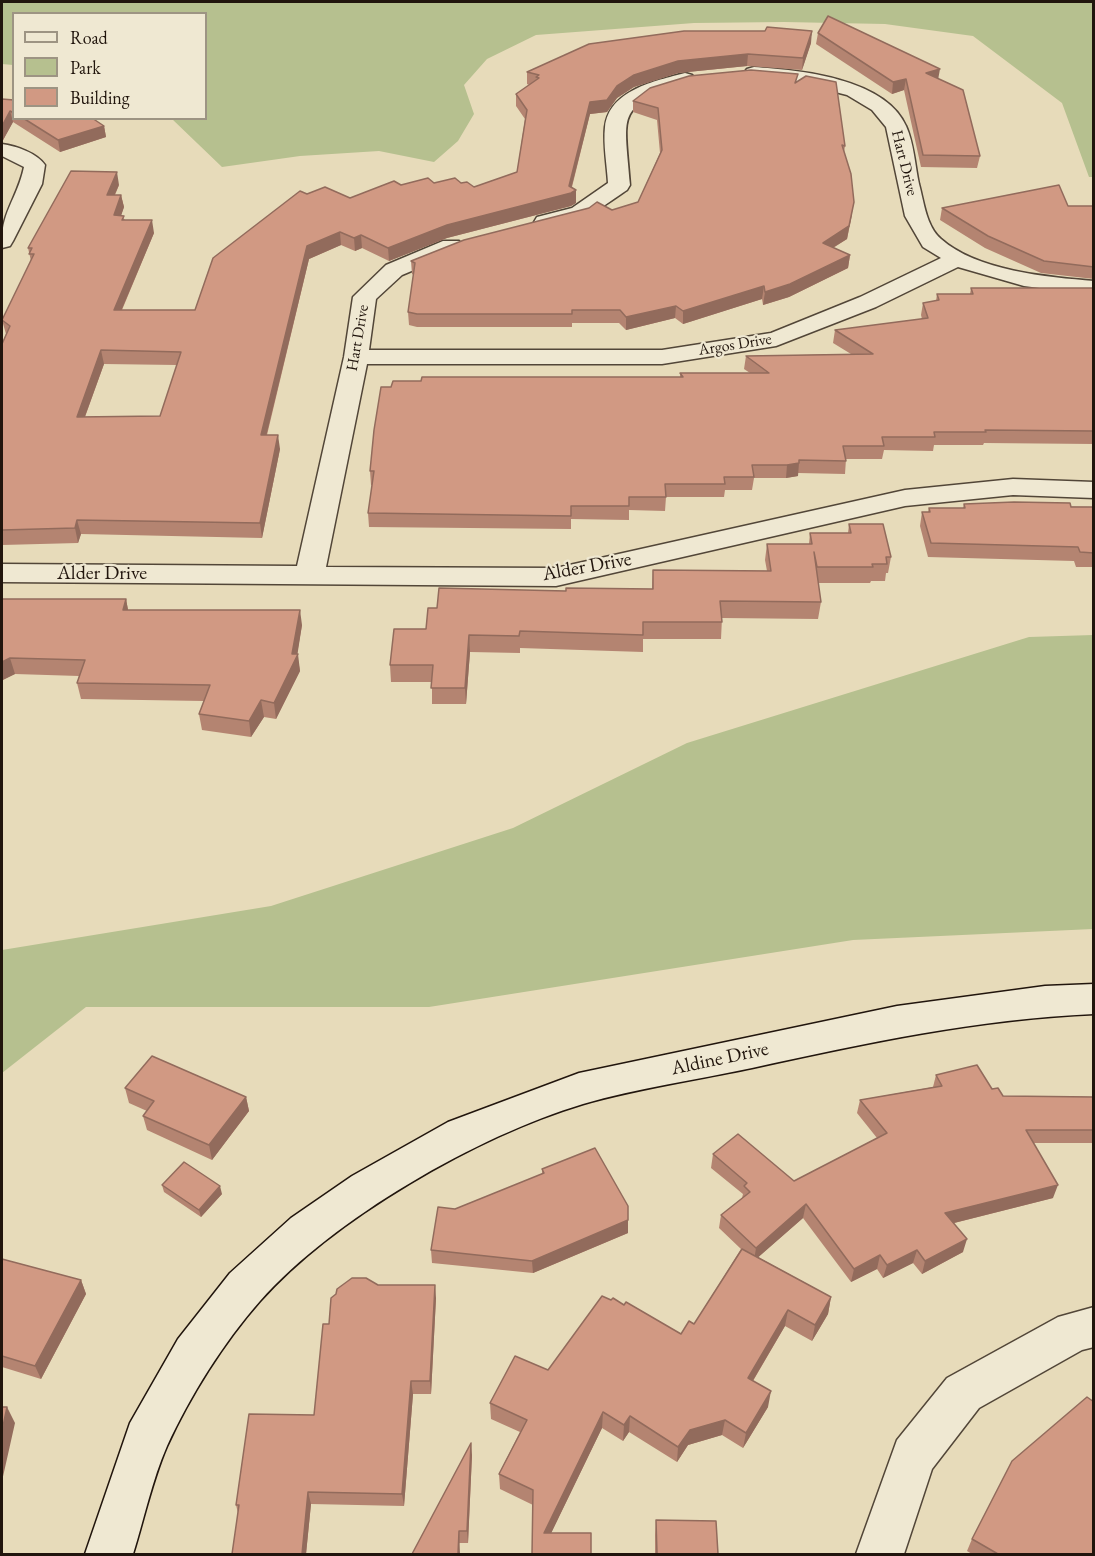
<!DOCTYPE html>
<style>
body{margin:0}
#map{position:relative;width:1095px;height:1556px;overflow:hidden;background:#e7dbba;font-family:"EB Garamond",serif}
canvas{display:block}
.frame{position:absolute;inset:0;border:3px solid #21150d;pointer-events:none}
.legend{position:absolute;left:12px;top:12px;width:195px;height:108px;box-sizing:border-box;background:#efe8d2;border:2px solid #9d9483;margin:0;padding:8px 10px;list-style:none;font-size:18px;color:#21150d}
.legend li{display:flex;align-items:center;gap:12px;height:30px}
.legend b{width:30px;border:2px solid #9d9483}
</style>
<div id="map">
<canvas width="1095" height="1556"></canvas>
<div class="frame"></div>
<ul class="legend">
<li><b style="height:8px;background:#efe8d2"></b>Road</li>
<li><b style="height:16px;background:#b6c08f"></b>Park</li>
<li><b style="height:16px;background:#d19983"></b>Building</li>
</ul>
</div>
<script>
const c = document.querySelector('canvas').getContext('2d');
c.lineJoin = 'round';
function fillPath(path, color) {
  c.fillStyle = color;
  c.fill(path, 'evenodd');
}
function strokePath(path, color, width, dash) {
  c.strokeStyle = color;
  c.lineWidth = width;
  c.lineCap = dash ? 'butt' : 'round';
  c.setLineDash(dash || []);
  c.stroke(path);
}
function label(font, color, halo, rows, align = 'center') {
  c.font = font + ' "EB Garamond",serif';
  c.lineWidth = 4.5;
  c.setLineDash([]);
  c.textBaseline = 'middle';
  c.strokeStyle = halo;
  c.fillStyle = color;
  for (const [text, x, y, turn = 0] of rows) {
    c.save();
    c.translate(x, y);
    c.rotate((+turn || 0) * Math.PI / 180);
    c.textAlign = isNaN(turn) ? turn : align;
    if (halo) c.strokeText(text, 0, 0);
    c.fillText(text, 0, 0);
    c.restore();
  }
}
fillPath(new Path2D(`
 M 2,2 L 1093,2 L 1093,177 L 1089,177 L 1062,103 L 973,36 L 885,24 L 784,22 L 694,23 L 536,35 L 487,59 L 464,85 L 474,114 L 458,141 L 434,162 L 379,151 L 300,156 L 222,167 L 172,119 L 206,118 L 206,14 L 14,14 L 13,65 L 2,64 Z
 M 1093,635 L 1093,929 L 853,940 L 429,1007 L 86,1007 L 2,1073 L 2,950 L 271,906 L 513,828 L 687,743 L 1029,637 Z`), '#b6c08f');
const street = new Path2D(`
 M 754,67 C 799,70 885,78 906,126 C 914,143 915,166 919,184 C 924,202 926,226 941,239 C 977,271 1047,277 1094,281 L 1094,295 L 1024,286 L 958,267 L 876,307 L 776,346 L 662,364 L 367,364 L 326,567 L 556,568 L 905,490 L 1013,479 L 1094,482 L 1094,498 L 1013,495 L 905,506 L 556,586 L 2,582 L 2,564 L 297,566 L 344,357 L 353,297 L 386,265 L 443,241 L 459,241 L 462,246 L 459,251 L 402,275 L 376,299 L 369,350 L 662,350 L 771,333 L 860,297 L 941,258 L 923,247 L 905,216 L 886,127 L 872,110 L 847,95 L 796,82 L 747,77 L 744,73 L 747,69 Z
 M 685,73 L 692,75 L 695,79 L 692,83 C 615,109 624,107 630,185 L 627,190 C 603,206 568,234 537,227 L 534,222 L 537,217 L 572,208 L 608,183 C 607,165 603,144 605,127 C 609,90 655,81 685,73 Z
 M 2,144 C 16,146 37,153 45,165 L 42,184 L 13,241 L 10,246 L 2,248 C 0,212 17,200 24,167 L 2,156 Z
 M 1094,1307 L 1094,1347 L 1082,1350 L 979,1408 L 932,1469 L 904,1554 L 856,1554 L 897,1440 L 947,1378 L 1058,1317 Z`);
const secondary = new Path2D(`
 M 1094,984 L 1094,1014 C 978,1019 865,1043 752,1068 C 696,1080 638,1088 583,1104 C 477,1136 334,1218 260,1301 C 223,1343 190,1396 167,1446 C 152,1480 144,1519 133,1554 L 85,1554 L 130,1423 L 178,1339 L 230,1273 L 291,1218 L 352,1176 L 448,1122 L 579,1073 L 897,1006 L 1045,986 Z`);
strokePath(street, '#524638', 3);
strokePath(secondary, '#21150d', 3);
fillPath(street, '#efe8d2');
fillPath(secondary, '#efe8d2');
fillPath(new Path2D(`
 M 818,33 L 938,78 L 980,156 L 977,168 L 921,167 L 904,90 L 892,94 L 816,44 Z
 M 811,43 L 802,70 L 747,66 L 678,73 L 634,87 L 617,98 L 607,112 L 590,114 L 572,187 L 576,190 L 576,203 L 571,206 L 447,238 L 389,261 L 362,248 L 355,251 L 341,245 L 309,259 L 267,435 L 280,449 L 262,538 L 81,534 L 78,543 L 2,545 L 2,344 L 6,334 L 2,320 L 31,261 L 28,248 L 119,185 L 115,195 L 121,195 L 124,207 L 121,215 L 125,220 L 154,233 L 122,310 L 195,310 L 307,194 L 350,198 L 401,185 L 434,183 L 461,183 L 474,187 L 517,172 L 525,119 L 516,106 L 516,94 L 529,85 L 527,84 L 527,72 ZM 104,364 L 177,365 L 160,416 L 85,417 Z
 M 797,82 L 845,146 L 844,152 L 852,215 L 847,239 L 833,248 L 850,255 L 848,268 L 789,297 L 763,305 L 762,299 L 683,324 L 675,318 L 626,330 L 619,323 L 572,323 L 572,327 L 417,327 L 409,325 L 408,312 L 414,275 L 412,274 L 411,261 L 612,210 L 638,202 L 660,153 L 657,120 L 633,112 L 633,101 Z
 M 2,99 L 14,100 L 14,118 L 92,118 L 104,126 L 106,137 L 60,152 L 13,122 L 2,142 Z
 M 1068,206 L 1094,206 L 1094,279 L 1041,273 L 985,248 L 940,220 L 942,208 Z
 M 971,288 L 1094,288 L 1094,444 L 984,443 L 983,445 L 934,445 L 933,451 L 884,450 L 882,459 L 846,459 L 845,474 L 798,473 L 798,476 L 786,478 L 754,478 L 752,490 L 725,490 L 724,497 L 666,497 L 665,511 L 629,510 L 629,520 L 571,519 L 571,529 L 369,527 L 368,513 L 372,485 L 371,485 L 370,471 L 680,377 L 680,373 L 750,373 L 744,369 L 746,356 L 851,354 L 833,343 L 835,330 L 922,319 L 921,315 L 923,303 L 936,301 L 937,294 L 970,294 Z
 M 964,504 L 1094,507 L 1094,567 L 1076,567 L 1074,561 L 928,557 L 920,526 L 922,512 L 928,512 L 929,508 L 963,508 Z
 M 849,524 L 891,557 L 888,573 L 886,573 L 885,581 L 871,581 L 870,583 L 818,583 L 821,602 L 818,619 L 722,618 L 721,639 L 643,639 L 643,652 L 520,648 L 520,653 L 470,652 L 466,704 L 432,704 L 432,682 L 391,682 L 390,665 L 426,629 L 437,608 L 566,591 L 652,589 L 653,570 L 767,571 L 765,560 L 767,544 L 809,544 L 810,533 L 848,533 Z
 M 2,599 L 126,599 L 128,610 L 302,625 L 297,654 L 300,671 L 276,719 L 264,717 L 251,737 L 202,730 L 199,714 L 204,701 L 81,699 L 77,683 L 79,676 L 15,674 L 2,680 Z
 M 936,1075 L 992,1089 L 1003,1096 L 1094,1097 L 1094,1143 L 1034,1143 L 1053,1198 L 954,1223 L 963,1252 L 922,1274 L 913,1263 L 883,1278 L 877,1269 L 851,1282 L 803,1218 L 758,1257 L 831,1297 L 828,1314 L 812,1341 L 785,1326 L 753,1381 L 768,1407 L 743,1448 L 722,1435 L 688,1445 L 677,1462 L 629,1432 L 623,1441 L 602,1428 L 551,1533 L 532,1554 L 533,1505 L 500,1489 L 499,1474 L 520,1432 L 491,1419 L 490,1403 L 548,1370 L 611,1300 L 624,1305 L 681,1334 L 694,1324 L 741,1249 L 719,1228 L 721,1215 L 742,1198 L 743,1194 L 711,1168 L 713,1154 L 794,1181 L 877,1138 L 857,1113 L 860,1100 L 933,1087 Z
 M 125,1088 L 246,1097 L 249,1111 L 212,1160 L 147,1130 L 143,1116 L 147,1111 L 129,1103 Z
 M 542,1169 L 628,1233 L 533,1273 L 432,1263 L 431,1250 L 455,1209 L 542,1174 Z
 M 162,1185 L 222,1194 L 201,1217 L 164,1192 Z
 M 2,1259 L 81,1280 L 86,1294 L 41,1379 L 2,1367 Z
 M 378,1285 L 436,1298 L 431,1394 L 413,1394 L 404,1506 L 311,1504 L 306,1554 L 232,1554 L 238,1513 L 236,1505 L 314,1415 L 329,1324 Z
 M 472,1455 L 468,1543 L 460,1543 L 412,1554 Z
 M 656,1520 L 718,1554 L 655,1554 L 655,1535 Z
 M 972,1539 L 1094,1554 L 972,1554 L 967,1551 Z`), '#b48471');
fillPath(new Path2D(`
 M 812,31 L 811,43 L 802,70 L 803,58 Z
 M 748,54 L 747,66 L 678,73 L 634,87 L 617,98 L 607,112 L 590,114 L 570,193 L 576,190 L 576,203 L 571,206 L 447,238 L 389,261 L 388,248 L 447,225 L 569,186 L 590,102 L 634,75 L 678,61 Z
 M 940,69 L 938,80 L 926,73 Z
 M 906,79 L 904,90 L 892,94 L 893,82 Z
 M 10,111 L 13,122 L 2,142 L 2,126 Z
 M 104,126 L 106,137 L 60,152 L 58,140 Z
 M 117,172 L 119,185 L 109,207 L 107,195 Z
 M 121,195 L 124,207 L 117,228 L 114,215 Z
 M 854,202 L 847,239 L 821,255 L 823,243 Z
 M 152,220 L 154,233 L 116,323 L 114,310 Z
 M 340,232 L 341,245 L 309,259 L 263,449 L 261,435 L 307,246 Z
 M 361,235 L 362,248 L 355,251 L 354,238 Z
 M 850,255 L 848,268 L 789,297 L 763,305 L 765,292 Z
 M 764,286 L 762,299 L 683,324 L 683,311 Z
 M 676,306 L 675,318 L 626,330 L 626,317 Z
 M 101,350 L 104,364 L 80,430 L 77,417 Z
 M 278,435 L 280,449 L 262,538 L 260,523 Z
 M 799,463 L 798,476 L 786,478 L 787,465 Z
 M 77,520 L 81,534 L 78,543 L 75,528 Z
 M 126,599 L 129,615 L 123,610 Z
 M 300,610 L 302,625 L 297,657 L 298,654 L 300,671 L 276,719 L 274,703 L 292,654 Z
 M 469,635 L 470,652 L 466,704 L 465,688 Z
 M 10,658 L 15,674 L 3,680 L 2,676 L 2,662 Z
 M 261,700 L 264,717 L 251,737 L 249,721 Z
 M 246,1097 L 249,1111 L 212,1160 L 209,1145 Z
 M 1058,1185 L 1053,1198 L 942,1226 L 945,1213 Z
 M 220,1186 L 222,1194 L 201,1217 L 199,1210 Z
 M 806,1204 L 803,1218 L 754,1261 L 756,1248 Z
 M 628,1220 L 628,1233 L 533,1273 L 532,1261 Z
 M 967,1239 L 963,1252 L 922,1274 L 925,1261 Z
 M 917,1250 L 913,1263 L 883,1278 L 887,1265 Z
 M 880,1255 L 877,1269 L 851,1282 L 854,1269 Z
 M 81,1280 L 86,1294 L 41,1379 L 35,1366 Z
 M 435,1285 L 436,1298 L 431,1394 L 430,1381 Z
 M 831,1297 L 828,1314 L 812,1341 L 815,1325 Z
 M 788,1310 L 785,1326 L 745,1394 L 748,1378 Z
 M 411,1381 L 413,1394 L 404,1506 L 402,1494 Z
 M 771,1391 L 768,1407 L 743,1448 L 746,1433 Z
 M 7,1407 L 15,1423 L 2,1481 L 2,1431 Z
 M 603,1412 L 602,1428 L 544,1548 L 544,1533 Z
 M 630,1416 L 629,1432 L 623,1441 L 624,1425 Z
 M 725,1420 L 722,1435 L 688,1445 L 677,1462 L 678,1447 L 690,1430 Z
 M 471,1443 L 472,1455 L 468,1543 L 467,1531 Z
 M 308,1492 L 311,1504 L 306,1554 L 302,1554 Z
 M 459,1531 L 460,1554 L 458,1554 Z`), '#926b5c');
const building = new Path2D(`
 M 828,16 L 940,69 L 926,73 L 963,90 L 980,156 L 923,155 L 906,79 L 893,82 L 818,33 Z
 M 767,27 L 812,31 L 803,58 L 748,54 L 678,61 L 634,75 L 617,86 L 607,100 L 590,102 L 569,186 L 576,190 L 571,193 L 447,225 L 388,248 L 361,235 L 354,238 L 340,232 L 307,246 L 261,435 L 278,435 L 260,523 L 77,520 L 75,528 L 2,530 L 2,344 L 10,326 L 2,320 L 34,254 L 29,254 L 32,248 L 28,248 L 71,171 L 117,172 L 107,195 L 121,195 L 114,215 L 124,216 L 122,220 L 152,220 L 114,310 L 195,310 L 213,258 L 300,191 L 307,194 L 325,187 L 350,198 L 394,181 L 401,185 L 428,178 L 434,183 L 455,178 L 461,183 L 467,182 L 474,187 L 517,172 L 527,110 L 516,94 L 539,78 L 536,77 L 539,75 L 527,72 L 589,44 L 684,31 L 765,31 ZM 101,350 L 181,352 L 160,416 L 77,417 Z
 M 751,70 L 798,74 L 795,83 L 806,76 L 836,82 L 845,146 L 842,145 L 851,174 L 854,202 L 849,226 L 823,243 L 850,255 L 790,284 L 765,292 L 764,286 L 683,311 L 676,306 L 626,317 L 620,310 L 572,310 L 572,314 L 417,314 L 408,312 L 415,263 L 411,261 L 464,240 L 589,208 L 597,202 L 612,210 L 638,202 L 662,150 L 658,108 L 633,101 L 650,88 L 689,76 Z
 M 2,99 L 14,100 L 14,113 L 10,111 L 2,126 Z
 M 23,118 L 92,118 L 104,126 L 58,140 Z
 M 1059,185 L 1068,206 L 1094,206 L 1094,267 L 1044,261 L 988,236 L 942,208 Z
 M 971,288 L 1094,288 L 1094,431 L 985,430 L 986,432 L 934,432 L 935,437 L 882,437 L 884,446 L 843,446 L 846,461 L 799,460 L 799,463 L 787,465 L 752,465 L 754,477 L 724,477 L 725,484 L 665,484 L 666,497 L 629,497 L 629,506 L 571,506 L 571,516 L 368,513 L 374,471 L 370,471 L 374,430 L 381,387 L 391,387 L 393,381 L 421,381 L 422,377 L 683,377 L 680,373 L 769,373 L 746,356 L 873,354 L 835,330 L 928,318 L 923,303 L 939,300 L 937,294 L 973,294 Z
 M 1014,502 L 1070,503 L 1071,507 L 1094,507 L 1094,553 L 1080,552 L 1078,547 L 931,543 L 922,512 L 930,512 L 929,508 L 965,508 L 964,504 Z
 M 849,524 L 883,524 L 891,557 L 886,557 L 887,564 L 872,564 L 873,567 L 817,567 L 814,552 L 821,602 L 720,601 L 722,622 L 643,622 L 643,635 L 520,631 L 519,636 L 469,635 L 465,688 L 431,688 L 433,665 L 390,665 L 394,629 L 426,629 L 428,608 L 437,608 L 439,588 L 566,591 L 566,588 L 653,589 L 653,570 L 771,571 L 767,544 L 812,544 L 810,533 L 851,533 Z
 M 2,599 L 126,599 L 123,610 L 300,610 L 292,654 L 298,654 L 274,703 L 261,700 L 249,721 L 199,714 L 210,685 L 77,683 L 85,660 L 10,658 L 2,662 Z
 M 152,1056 L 246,1097 L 209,1145 L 143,1116 L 154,1101 L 125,1088 Z
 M 977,1065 L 992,1089 L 998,1088 L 1003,1096 L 1094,1097 L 1094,1130 L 1026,1130 L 1058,1185 L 945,1213 L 967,1239 L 925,1261 L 917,1250 L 887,1265 L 880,1255 L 854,1269 L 806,1204 L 756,1248 L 721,1215 L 750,1192 L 744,1186 L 747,1183 L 713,1154 L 738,1134 L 794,1181 L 887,1133 L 860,1100 L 942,1086 L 936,1075 Z
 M 595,1148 L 628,1206 L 628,1220 L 532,1261 L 431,1250 L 438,1207 L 455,1209 L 544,1173 L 542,1169 Z
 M 184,1162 L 220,1186 L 199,1210 L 162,1185 Z
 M 742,1249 L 831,1297 L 815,1325 L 788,1310 L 748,1378 L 771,1391 L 746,1433 L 725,1420 L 690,1430 L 678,1447 L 630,1416 L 624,1425 L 603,1412 L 544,1533 L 591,1533 L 591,1554 L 532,1554 L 533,1490 L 499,1474 L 527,1420 L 490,1403 L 515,1356 L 548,1370 L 602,1296 L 611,1300 L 613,1298 L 624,1305 L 626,1302 L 681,1334 L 689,1321 L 694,1324 Z
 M 2,1259 L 81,1280 L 35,1366 L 2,1356 Z
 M 352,1278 L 366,1278 L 378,1285 L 435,1285 L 430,1381 L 411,1381 L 402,1494 L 308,1492 L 302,1554 L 232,1554 L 239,1505 L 236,1505 L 249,1414 L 314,1415 L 323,1324 L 329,1324 L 331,1298 L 336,1294 L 337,1289 Z
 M 1087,1397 L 1094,1402 L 1094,1554 L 998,1554 L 972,1539 L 1012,1461 Z
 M 2,1407 L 7,1407 L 2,1431 Z
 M 471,1443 L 467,1531 L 459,1531 L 458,1554 L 412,1554 Z
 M 656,1520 L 716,1521 L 718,1554 L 657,1554 Z`);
fillPath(building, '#d19983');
strokePath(building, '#926b5c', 1.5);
label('16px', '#21150d', '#efe8d2', [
 ["Hart Drive",904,163,76],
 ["Hart Drive",358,338,-80],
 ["Argos Drive",735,345,-9]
]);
label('20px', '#21150d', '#efe8d2', [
 ["Alder Drive",587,567,-10],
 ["Alder Drive",102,574],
 ["Aldine Drive",720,1059,-12]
]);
</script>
